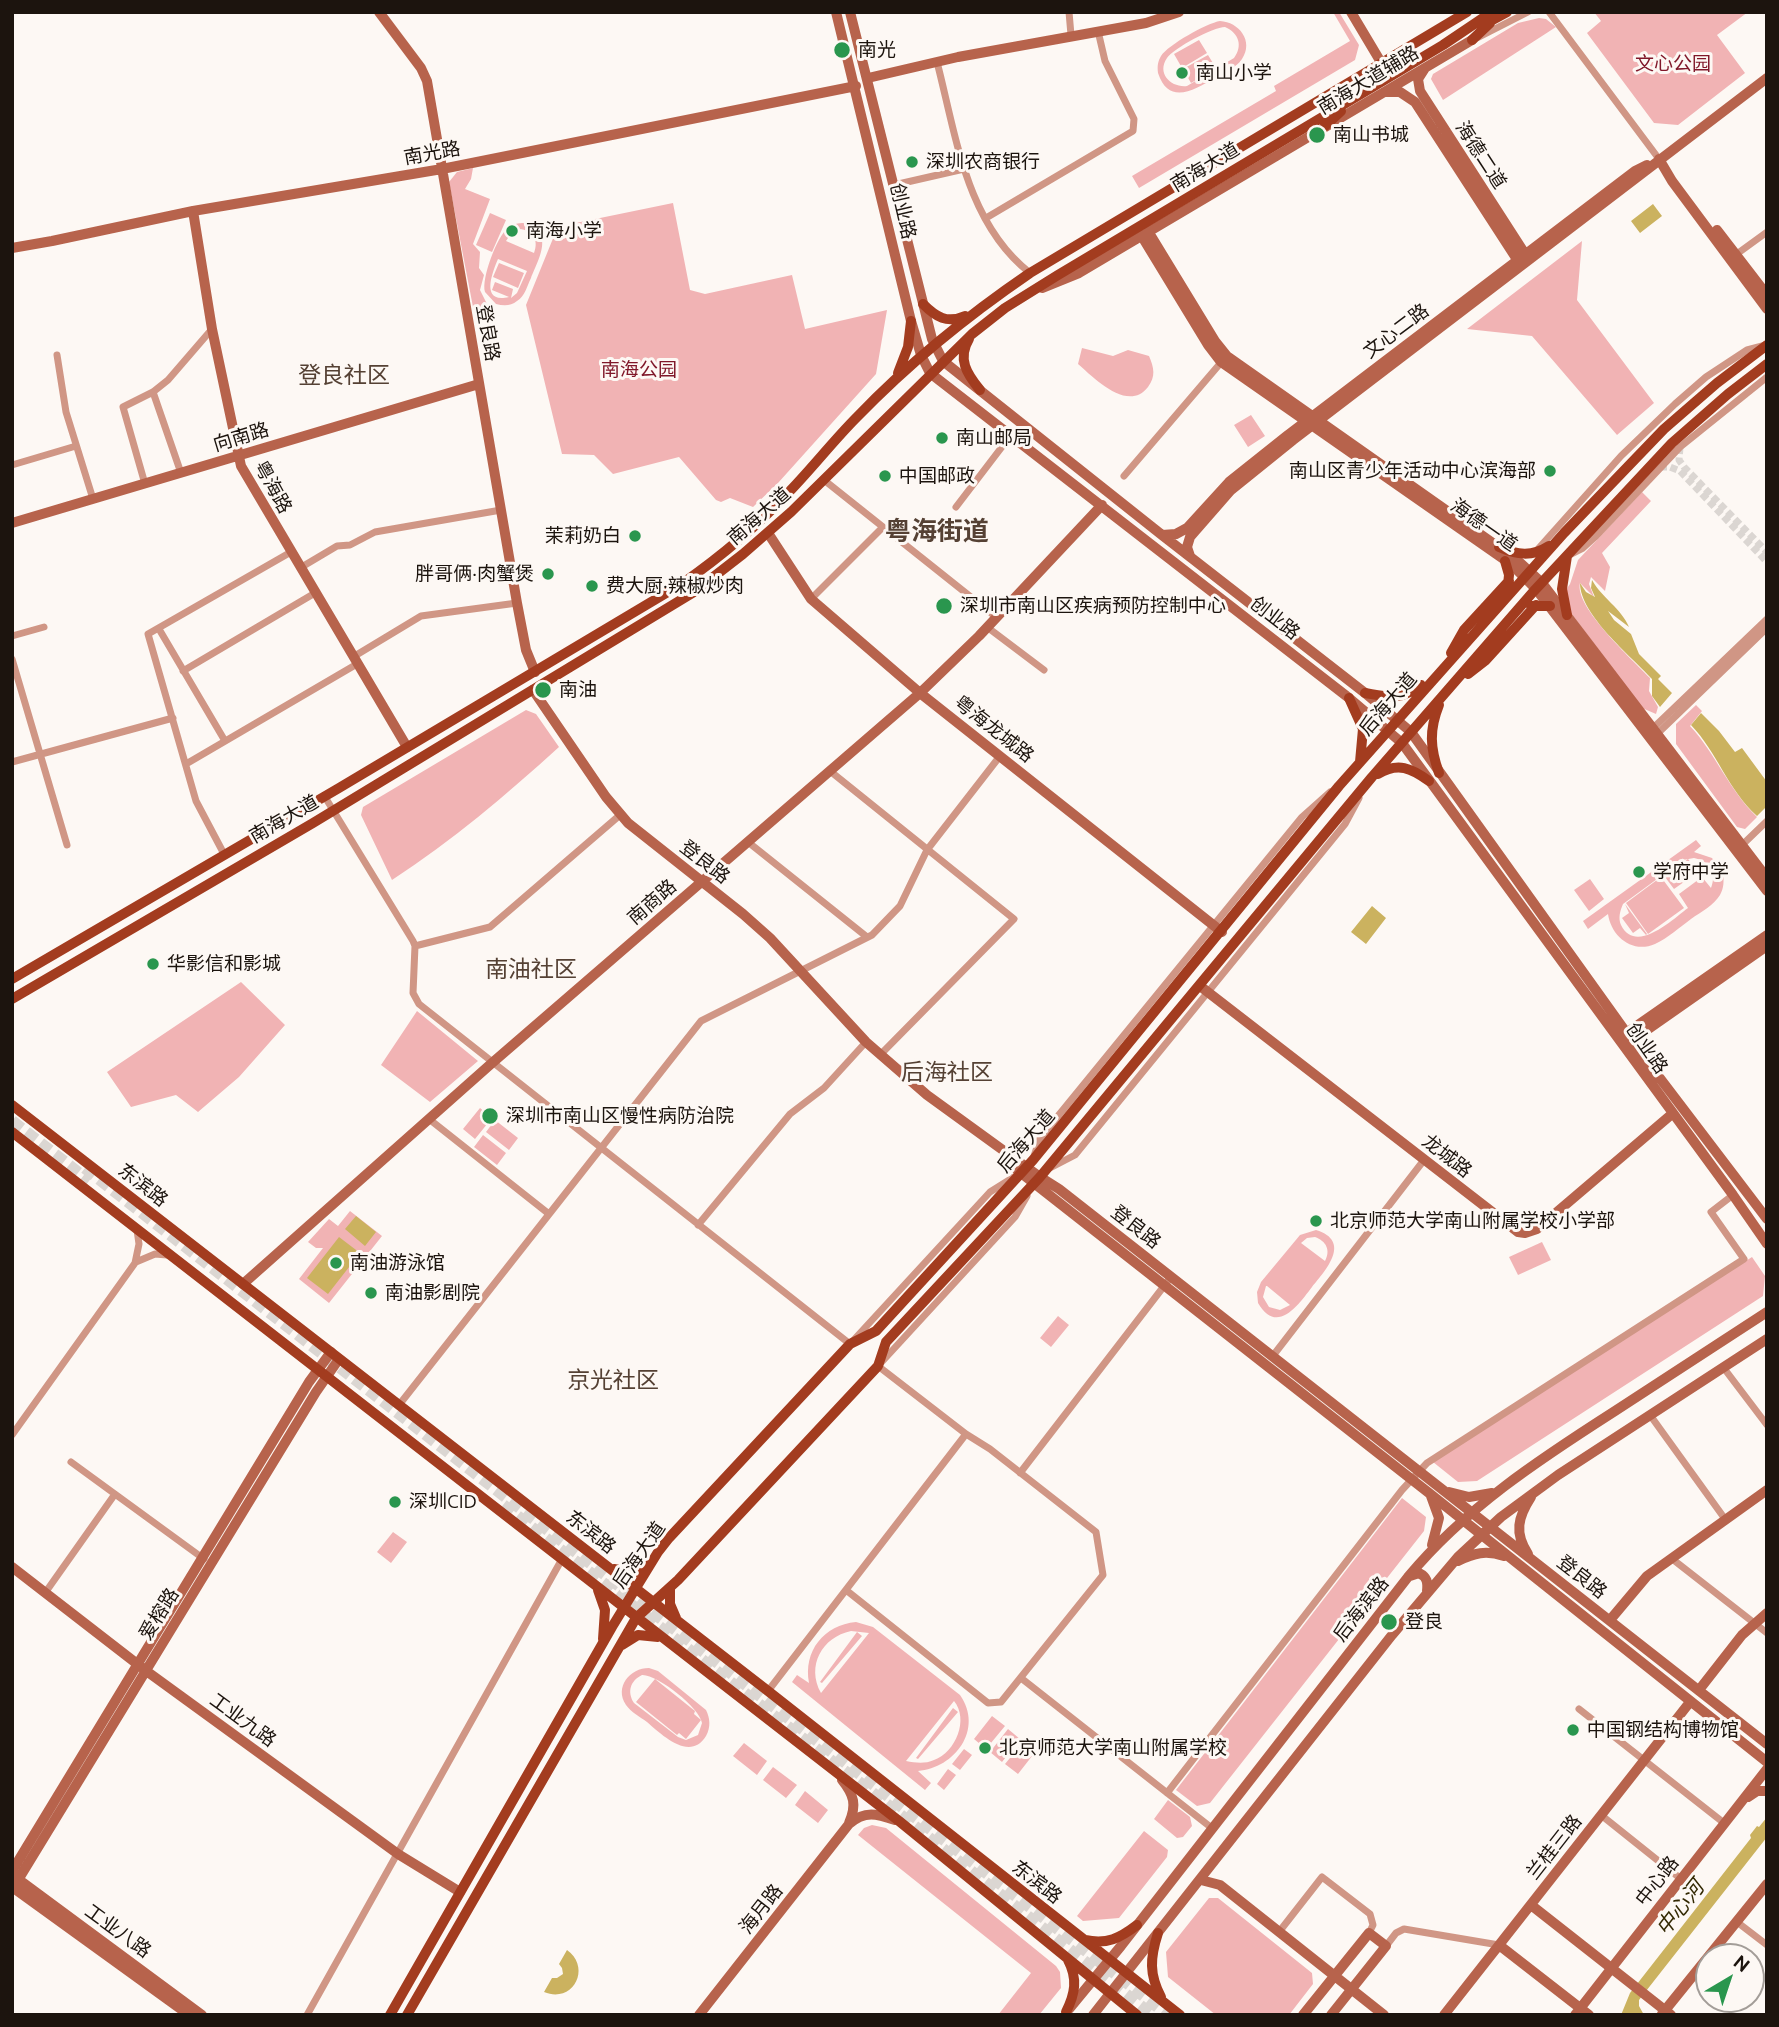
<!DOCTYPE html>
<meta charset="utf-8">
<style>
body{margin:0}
#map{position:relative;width:1779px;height:2027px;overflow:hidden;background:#fdf8f4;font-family:Ubuntu,sans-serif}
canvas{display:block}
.frame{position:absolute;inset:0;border:14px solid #1c140e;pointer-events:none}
.north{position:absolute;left:1695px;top:1943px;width:70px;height:70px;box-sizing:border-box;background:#fdf8f4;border:2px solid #a39d98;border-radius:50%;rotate:39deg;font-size:19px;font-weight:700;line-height:28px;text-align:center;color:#1c140e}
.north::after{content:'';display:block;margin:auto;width:24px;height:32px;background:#2a964e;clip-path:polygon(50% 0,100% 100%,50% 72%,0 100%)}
</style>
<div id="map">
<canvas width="1779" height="2027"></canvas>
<div class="frame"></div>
<div class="north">N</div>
</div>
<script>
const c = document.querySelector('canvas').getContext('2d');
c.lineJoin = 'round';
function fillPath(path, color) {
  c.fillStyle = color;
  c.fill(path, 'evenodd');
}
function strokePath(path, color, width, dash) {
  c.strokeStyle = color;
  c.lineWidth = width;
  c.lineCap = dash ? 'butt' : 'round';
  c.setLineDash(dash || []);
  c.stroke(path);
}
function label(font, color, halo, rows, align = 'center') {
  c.font = font + ' Ubuntu,"Noto Sans SC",sans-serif';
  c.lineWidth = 6;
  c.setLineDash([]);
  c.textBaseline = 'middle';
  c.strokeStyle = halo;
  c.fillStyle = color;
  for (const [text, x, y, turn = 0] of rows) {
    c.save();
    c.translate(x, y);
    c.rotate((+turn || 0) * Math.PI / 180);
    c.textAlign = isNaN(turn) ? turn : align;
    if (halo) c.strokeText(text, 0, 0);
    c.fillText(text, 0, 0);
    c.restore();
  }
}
fillPath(new Path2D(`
 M 1333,12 L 1339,12 L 1359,45 L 1355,60 L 1139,188 L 1132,176 L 1276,91 L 1274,86 L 1350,41 Z
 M 1594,12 L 1748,12 L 1717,35 L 1745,73 L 1678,125 L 1654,123 L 1587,33 L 1601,21 Z
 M 1539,18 L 1546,19 L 1556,27 L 1443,100 L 1431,79 L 1433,74 L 1518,23 Z
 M 1220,21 C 1239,22 1254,41 1242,59 C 1236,68 1224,73 1215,78 C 1194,90 1169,106 1158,73 C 1157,66 1158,61 1161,56 C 1168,45 1207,23 1220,21 ZM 1225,27 C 1239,33 1243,46 1234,58 L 1187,86 C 1172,88 1156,74 1167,58 C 1174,48 1213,27 1225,27 Z
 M 1199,40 L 1207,53 L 1182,68 L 1174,54 Z
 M 1208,55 L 1216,68 L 1191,83 L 1183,69 Z
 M 473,168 L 471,179 L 465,189 L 490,199 L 473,244 L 480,252 L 479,268 L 484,275 L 480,290 L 489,308 L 473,307 L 449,182 L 457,172 Z
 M 673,203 L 690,290 L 705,294 L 792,275 L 805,329 L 887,310 L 876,374 L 778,483 L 753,507 L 730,498 L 721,502 L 716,500 L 679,457 L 613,474 L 594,455 L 562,454 L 526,305 L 554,236 L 566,225 Z
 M 490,213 L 506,220 L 492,252 L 476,245 Z
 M 524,223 C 555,232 539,258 531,278 C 527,286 525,296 517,301 C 511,306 504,306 496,304 L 485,292 C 481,279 497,236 508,228 C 513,224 518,223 524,223 ZM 519,229 C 533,230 539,240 534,253 L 506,241 L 512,232 ZM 498,259 L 527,271 L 517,293 L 511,298 L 513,289 L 495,282 L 492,290 L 509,297 C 480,304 492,273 498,259 Z
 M 1582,241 L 1577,300 L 1654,403 L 1617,435 L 1532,336 L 1467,329 Z
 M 499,263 L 524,273 L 518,288 L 493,277 Z
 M 1082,348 L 1113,356 L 1128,350 L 1149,356 C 1154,368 1156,376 1148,387 C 1128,413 1094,378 1078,364 Z
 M 1251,415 L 1265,436 L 1248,447 L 1234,425 Z
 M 1642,492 L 1651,501 L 1602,553 L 1610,567 L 1605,591 L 1591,577 L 1589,584 L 1594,597 L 1580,583 C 1574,607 1633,660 1650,678 L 1649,691 L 1658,707 L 1656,714 L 1642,708 L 1568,609 L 1563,594 L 1570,584 L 1578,560 Z
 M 1696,705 L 1702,711 L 1690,726 C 1716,754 1729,790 1757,817 L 1745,829 L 1737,827 L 1676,744 L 1676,724 Z
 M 526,710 L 536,714 L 559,747 C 506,795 452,841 392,880 L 361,815 L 363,807 Z
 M 1696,840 L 1701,846 L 1694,852 L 1712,858 L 1723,873 C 1724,881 1724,888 1720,895 C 1714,905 1701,912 1691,919 C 1680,927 1668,938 1655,944 C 1632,954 1611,936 1608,914 L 1588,929 L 1583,921 ZM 1694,858 C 1710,861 1717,873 1711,888 L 1702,877 L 1679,894 L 1688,908 C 1673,919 1636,955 1621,925 C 1618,918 1620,911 1623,904 L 1683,860 Z
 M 1688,859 L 1698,872 L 1674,889 L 1665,877 Z
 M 1661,877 L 1684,908 L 1648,934 L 1626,903 Z
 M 1590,879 L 1604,899 L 1589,911 L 1574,890 Z
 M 1625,904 L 1647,934 L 1646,935 L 1640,928 L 1633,933 L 1622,918 L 1629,913 Z
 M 241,982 L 285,1025 L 239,1077 L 198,1112 L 176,1095 L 131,1107 L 107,1072 Z
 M 417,1011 L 478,1061 L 430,1102 L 381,1065 Z
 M 480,1108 L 492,1118 L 475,1139 L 463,1129 Z
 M 495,1120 L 518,1138 L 509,1150 L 486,1132 Z
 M 483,1135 L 506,1153 L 497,1165 L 474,1147 Z
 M 350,1211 L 382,1236 L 329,1303 L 299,1279 L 323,1248 L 316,1248 L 308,1242 L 329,1219 L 338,1226 Z
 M 1316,1230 C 1352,1241 1326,1270 1312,1287 C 1299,1304 1277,1336 1258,1303 L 1257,1292 L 1261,1282 L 1300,1235 ZM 1315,1237 C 1326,1241 1331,1250 1325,1261 L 1301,1243 L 1307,1238 ZM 1266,1286 L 1267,1286 L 1290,1305 L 1280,1310 L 1269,1307 L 1263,1297 Z
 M 1542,1242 L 1551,1260 L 1518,1275 L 1509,1257 Z
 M 1752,1257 L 1765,1276 L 1763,1296 L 1477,1481 L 1458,1482 L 1433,1462 Z
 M 1058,1316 L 1069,1325 L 1051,1347 L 1040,1338 Z
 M 1402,1498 L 1426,1517 L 1424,1531 L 1210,1803 L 1197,1806 L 1176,1790 Z
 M 393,1532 L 407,1542 L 391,1563 L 377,1552 Z
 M 856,1622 L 873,1627 L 960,1695 C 984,1729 955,1768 918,1771 L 931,1783 L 925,1790 L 792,1682 L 797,1675 L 809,1683 C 803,1651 824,1625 856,1622 ZM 851,1631 L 869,1633 L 821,1693 C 806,1666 822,1637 851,1631 ZM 954,1701 C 969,1719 956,1752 934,1760 C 925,1764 916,1763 906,1761 Z
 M 857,1632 L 862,1636 L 822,1683 L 820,1682 Z
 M 649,1668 L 658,1671 L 706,1710 C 710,1718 711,1727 706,1736 C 690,1762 662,1735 647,1722 C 640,1717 631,1712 626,1705 C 614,1687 630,1668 649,1668 ZM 642,1675 C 657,1674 700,1708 702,1723 L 698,1735 L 686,1740 L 678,1737 L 634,1703 C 627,1692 630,1681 642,1675 Z
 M 655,1679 L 695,1711 L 694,1714 L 701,1720 L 686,1739 L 679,1733 L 677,1735 L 636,1702 Z
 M 953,1708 L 958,1712 L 918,1759 L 916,1758 Z
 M 992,1716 L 1005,1726 L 986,1749 L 974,1739 Z
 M 1008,1729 L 1020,1739 L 1002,1762 L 990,1752 Z
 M 1024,1741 L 1036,1751 L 1018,1774 L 1005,1764 Z
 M 744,1743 L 767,1761 L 757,1775 L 733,1756 Z
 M 964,1749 L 972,1755 L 960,1770 L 952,1764 Z
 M 773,1767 L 797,1785 L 786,1798 L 763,1780 Z
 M 948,1769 L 956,1775 L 944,1790 L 937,1784 Z
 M 805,1791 L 828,1810 L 818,1823 L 795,1805 Z
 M 1168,1800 L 1190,1817 L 1192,1826 L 1183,1837 L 1177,1838 L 1154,1819 Z
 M 872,1825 L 886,1828 L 1056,1966 L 1060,1972 L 1061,1988 L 1039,2015 L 998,2015 L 1031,1973 L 858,1835 L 864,1828 Z
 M 1144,1831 L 1168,1850 L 1167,1857 L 1119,1918 L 1083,1921 L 1077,1916 Z
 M 1209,1898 L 1218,1898 L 1312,1973 L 1313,1984 L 1289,2015 L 1216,2015 L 1168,1977 L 1166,1952 Z`), '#f1b3b4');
fillPath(new Path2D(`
 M 1653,204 L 1662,216 L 1640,233 L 1631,221 Z
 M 1592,580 C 1602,598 1621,608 1629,627 L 1608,611 L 1614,620 L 1631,634 L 1639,654 L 1661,676 L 1658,679 L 1672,693 L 1660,707 L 1652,696 L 1652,679 C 1631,656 1580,615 1580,583 L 1586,592 L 1595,597 L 1591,588 Z
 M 1701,713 L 1719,731 L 1735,752 L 1742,748 L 1767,782 L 1767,806 L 1757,816 C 1728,790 1717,752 1691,725 Z
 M 1372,906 L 1386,918 L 1366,944 L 1351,932 Z
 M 356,1216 L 376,1232 L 365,1246 L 345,1229 Z
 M 339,1237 L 360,1253 L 328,1294 L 307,1278 Z
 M 1767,1817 L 1767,1837 L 1639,2000 L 1639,2006 L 1644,2015 L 1621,2015 L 1630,1993 L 1751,1838 L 1750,1835 L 1757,1826 L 1759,1827 Z
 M 567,1950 C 592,1968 573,2004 544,1992 L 552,1978 L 557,1978 L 563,1974 L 562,1968 L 559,1964 Z`), '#cbb25f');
strokePath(new Path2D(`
 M 1680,447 L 1679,460 L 1684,467 L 1767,552
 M 1660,467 L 1670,467 L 1680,471 L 1767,562`), '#dbd6d2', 7, [7, 3.5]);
strokePath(new Path2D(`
 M 12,1121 L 89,1181
 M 85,1168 L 1168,2015
 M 503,1505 L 860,1783 L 1152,2015`), '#dbd6d2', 12, [12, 6]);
strokePath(new Path2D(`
 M 1069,12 L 1071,35
 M 1549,12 L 1659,159
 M 1479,37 L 1528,12
 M 937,62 C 956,135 966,223 1030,273
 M 894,185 L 964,169
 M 986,218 L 1133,131 L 1134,119 L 1105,61 L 1098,31
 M 1734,256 L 1767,232
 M 57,355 L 66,412 L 93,499
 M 153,392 L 181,473
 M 12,465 L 76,446
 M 1124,476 L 1224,359
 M 824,480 L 996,617
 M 145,484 L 123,407 L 153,392 L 168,380 L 212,329
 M 956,507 L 1011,435
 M 1538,549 L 1621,456 L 1675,404 L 1706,377 L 1747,350 L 1766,345
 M 1571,554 L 1583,548 L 1595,537 L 1680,447 L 1767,377
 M 300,568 L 337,546 L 350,545 L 375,532 L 501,510
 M 811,599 L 883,527
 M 987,627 L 1044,670
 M 159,629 L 225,741
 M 12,636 L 44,627
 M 353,657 L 421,616 L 517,603
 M 12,659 L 67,845
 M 183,671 L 315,593
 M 1651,730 L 1767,619
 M 1654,737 L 1767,628
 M 12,762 L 173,718
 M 186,764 L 357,664
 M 830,771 L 1014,919 L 880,1055
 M 325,797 L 413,941 L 415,946 L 413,993 L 419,1004 L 850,1344 L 990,1192 L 1014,1177
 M 748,842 L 867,937
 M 1739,848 L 1767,821
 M 224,854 L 196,801 L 148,634 L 291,552
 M 415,946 L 490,927 L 620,815
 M 429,1119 L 549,1214
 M 1034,1156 L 1040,1138 L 1302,817 L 1330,792
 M 1050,1168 L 1075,1155 L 1345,824 L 1359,798
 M 698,1225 L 790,1114 L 824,1088 L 866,1042
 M 136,1262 L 155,1254 L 167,1255
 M 1272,1357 L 1424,1160
 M 1723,1367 L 1767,1425
 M 399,1405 L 701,1021 L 872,935 L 900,906 L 927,850 L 1000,756
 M 1650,1415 L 1725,1519
 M 12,1435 L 135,1263 L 139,1244 L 137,1230
 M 71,1462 L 204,1559
 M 1020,1473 L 1171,1277
 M 1671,1558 L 1767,1633
 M 846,1590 L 988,1703 L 1001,1702 L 1103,1575 L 1096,1532 L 990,1449 L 966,1434 L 878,1366 L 1015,1217 L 1027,1196
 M 45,1593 L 115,1494
 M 1021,1678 L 1213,1829
 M 768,1691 L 966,1434
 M 1579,1709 L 1724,1823
 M 1167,1793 L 1402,1490 L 1427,1463 L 1744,1259 L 1711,1212 L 1733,1195
 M 1601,1815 L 1681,1879
 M 1737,1922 L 1767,1945
 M 1279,1932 L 1322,1877 L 1370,1914 L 1373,1925 L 1369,1933
 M 1386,1946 L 1396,1933 L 1404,1929 L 1499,1945
 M 307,2015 L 562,1559`), '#d09685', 7);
strokePath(new Path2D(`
 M 379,12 L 421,68 L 427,81 L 517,603 L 526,650 L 535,672
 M 836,12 L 911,321 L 921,355 L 930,373 L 1349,698 L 1402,743 L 1733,1195 L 1767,1244
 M 850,12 L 932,339 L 943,361 L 1162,535 L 1365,693 L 1411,732 L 1643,1056 L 1767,1219
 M 1351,12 L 1382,64
 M 1425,68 L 1418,79 L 1420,91 L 1527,257
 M 868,78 L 958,57 L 1146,23 L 1179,12
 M 1385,92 L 1400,92 L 1415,102 L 1520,264
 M 1659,159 L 1672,181 L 1767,309
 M 193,211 L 212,329 L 241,466 L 407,747
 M 1717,230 L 1767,295
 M 1148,231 L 1215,341 L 1227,356 L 1517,560 L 1542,583 L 1767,878
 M 1141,235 L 1208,345 L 1221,362 L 1512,565 L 1536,589 L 1767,891
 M 12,248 L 52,241 L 193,211 L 442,169 L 856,86
 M 1042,288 L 1079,273 L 1472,40
 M 12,523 L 479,384
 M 768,533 L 811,599 L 920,693 L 1222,932
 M 1162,535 L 1176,534 L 1187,528 L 1229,482 L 1288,435 L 1635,171 L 1647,165
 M 1190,556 L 1187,547 L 1190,537 L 1231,490 L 1293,440 L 1767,78
 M 533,690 L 606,797 L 628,823 L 743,914 L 770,938 L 866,1042 L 927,1095 L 1040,1177 L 1059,1189 L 1767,1744
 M 1200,986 L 1518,1232 L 1525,1233 L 1537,1229 L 1672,1114
 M 1622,1036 L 1767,935
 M 1627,1044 L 1767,946
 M 1016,1169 L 1429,1493 L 1767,1762
 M 243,1284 L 492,1063 L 920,693 L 979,636 L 1102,505
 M 1449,1492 L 1469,1497 L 1492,1493
 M 1431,1496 L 1439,1518 L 1432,1545
 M 1528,1554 C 1514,1533 1518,1517 1531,1497
 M 1458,1561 C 1474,1553 1486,1550 1504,1556
 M 12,1567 L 145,1670 L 398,1854 L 460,1892
 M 1410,1576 L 1419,1573 C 1427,1577 1428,1582 1427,1591
 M 1610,1620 L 1647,1576 L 1767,1490
 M 1699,1690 L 1742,1635 L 1767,1613
 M 842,1780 C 854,1795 857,1805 849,1823
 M 1748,1797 L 1757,1791 L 1767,1791
 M 12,1871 L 309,1382 L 331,1352
 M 14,1876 L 202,2015
 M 1201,1880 L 1220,1885 L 1384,2015
 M 12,1887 L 189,2015
 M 12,1890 L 316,1392 L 339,1359
 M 1531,1905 L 1671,2015
 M 1499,1945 L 1589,2015
 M 1069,2009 L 1121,1946 L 1408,1577 C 1465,1508 1540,1459 1615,1411 C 1665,1378 1716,1345 1767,1312
 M 1662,2014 L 1767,1884
 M 699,2015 L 849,1824 C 865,1810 877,1814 895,1820
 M 1093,2015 L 1392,1635 L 1458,1557 L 1501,1517 L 1558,1475 L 1767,1339
 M 1303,2015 L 1369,1933 L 1386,1946 L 1331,2015
 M 1444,2015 L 1690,1702
 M 1575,2015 L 1767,1769`), '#b7634c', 10);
strokePath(new Path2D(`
 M 1483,25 L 1507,12
 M 1472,40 L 1490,23
 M 1325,126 L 1341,111
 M 923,304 C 936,317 947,324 965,316
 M 969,339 C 957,359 967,374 980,390
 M 898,373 L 908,347 L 911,321
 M 1499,547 C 1517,555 1532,557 1549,546
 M 1567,556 L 1562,589 L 1567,615
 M 1505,561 L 1509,575 L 1508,585
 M 1531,606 L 1550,606
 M 1451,653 L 1464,630 L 1509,581
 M 1468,674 L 1486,660 L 1536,605
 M 1365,693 C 1389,697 1400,701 1421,685
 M 1349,698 L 1363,729 L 1360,762
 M 1439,705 C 1429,730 1430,748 1439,773
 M 1378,774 C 1398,762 1411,768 1429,781
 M 12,979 L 339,788 L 683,583 C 720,557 754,529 785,496 C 810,471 832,442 857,417 C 910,362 967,316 1030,273 L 1467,12
 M 12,999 L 313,823 L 694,592 L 743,554 L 791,512 L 972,334 L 1005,308 L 1058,275 L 1443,45 L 1492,12
 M 12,1105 L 768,1691 L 1180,2015
 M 12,1132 L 899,1821 L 1137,2015
 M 614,1569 L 634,1573 L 648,1565
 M 670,1588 L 670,1604 L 676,1618
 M 598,1590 L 605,1610 L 603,1639
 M 622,1645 L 638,1635 L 658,1637
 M 1158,1933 C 1150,1958 1149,1974 1161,1997
 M 1085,1940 C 1107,1945 1120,1938 1137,1925
 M 1066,2012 C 1075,1994 1078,1979 1068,1960
 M 390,2015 L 612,1627 L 658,1552 L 669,1538 L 850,1344 L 876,1331 L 1033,1160 L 1339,786 L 1564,533 L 1664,429 L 1717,383 L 1767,345
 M 407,2015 L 636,1618 L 678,1580 L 878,1366 L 886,1342 L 1040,1177 L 1372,777 L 1533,592 L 1672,443 L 1728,394 L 1767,364`), '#a33c1f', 10);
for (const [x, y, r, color] of [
 [842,50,9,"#2a964e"],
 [1182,73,7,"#2a964e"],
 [1317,135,9,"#2a964e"],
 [912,162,7,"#2a964e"],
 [512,231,7,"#2a964e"],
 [942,438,7,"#2a964e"],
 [1550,471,7,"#2a964e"],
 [885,476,7,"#2a964e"],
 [635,536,7,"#2a964e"],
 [548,574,7,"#2a964e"],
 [592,586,7,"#2a964e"],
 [944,606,9,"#2a964e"],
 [543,690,9,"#2a964e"],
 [1639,872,7,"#2a964e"],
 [153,964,7,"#2a964e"],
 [490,1116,9,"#2a964e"],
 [1316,1221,7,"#2a964e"],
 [336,1263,7,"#2a964e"],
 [371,1293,7,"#2a964e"],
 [395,1502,7,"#2a964e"],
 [1389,1622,9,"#2a964e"],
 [1573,1730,7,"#2a964e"],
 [985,1748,7,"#2a964e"]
]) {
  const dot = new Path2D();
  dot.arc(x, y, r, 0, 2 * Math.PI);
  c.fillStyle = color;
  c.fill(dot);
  strokePath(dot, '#fdf8f4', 2.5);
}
label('19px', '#1c140e', '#fdf8f4', [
 ["南光",858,50],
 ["南山小学",1196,73],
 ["南山书城",1333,135],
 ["深圳农商银行",926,162],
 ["南海小学",526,231],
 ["南山邮局",956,438],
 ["南山区青少年活动中心滨海部",1536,471,"right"],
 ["中国邮政",899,476],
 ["茉莉奶白",621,536,"right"],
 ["胖哥俩·肉蟹煲",534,574,"right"],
 ["费大厨·辣椒炒肉",606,586],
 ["深圳市南山区疾病预防控制中心",960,606],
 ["南油",559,690],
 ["学府中学",1653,872],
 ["华影信和影城",167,964],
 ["深圳市南山区慢性病防治院",506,1116],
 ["北京师范大学南山附属学校小学部",1330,1221],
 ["南油游泳馆",350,1263],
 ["南油影剧院",385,1293],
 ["深圳CID",409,1502],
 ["登良",1405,1622],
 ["中国钢结构博物馆",1587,1730],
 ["北京师范大学南山附属学校",999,1748]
], 'left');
label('19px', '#80182a', '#fdf8f4', [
 ["文心公园",1673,64],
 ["南海公园",639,370]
]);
label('19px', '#1c140e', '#fdf8f4', [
 ["南海大道辅路",1368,80,-31],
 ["南光路",432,153,-10],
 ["海德二道",1481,155,57],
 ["南海大道",1205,167,-31],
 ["创业路",903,211,77],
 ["文心二路",1396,331,-37],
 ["登良路",488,333,80],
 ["向南路",241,437,-17],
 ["粤海路",273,487,61],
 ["南海大道",759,516,-41],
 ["海德一道",1484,525,35],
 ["创业路",1275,618,38],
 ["后海大道",1388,704,-49],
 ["粤海龙城路",994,729,38],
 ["南海大道",284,819,-30],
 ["登良路",705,862,38],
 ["南商路",652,902,-41],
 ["创业路",1647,1048,55],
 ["后海大道",1026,1141,-49],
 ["龙城路",1447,1156,38],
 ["东滨路",143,1185,38],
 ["登良路",1136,1227,38],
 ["东滨路",591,1532,38],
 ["后海大道",639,1555,-55],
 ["登良路",1582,1577,38],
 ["后海滨路",1361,1609,-52],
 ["爱榕路",159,1614,-58],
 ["工业九路",243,1720,36],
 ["兰桂三路",1554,1847,-52],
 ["中心路",1657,1881,-52],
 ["东滨路",1037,1882,38],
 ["海月路",761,1909,-52],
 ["工业八路",118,1931,36]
]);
label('italic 21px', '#332903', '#fdf8f4', [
 ["中心河",1680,1908,-52]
]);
label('23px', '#554134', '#fdf8f4', [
 ["登良社区",344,375],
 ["南油社区",531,969],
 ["后海社区",947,1072],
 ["京光社区",613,1380]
]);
label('bold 26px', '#554134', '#fdf8f4', [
 ["粤海街道",937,531]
]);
</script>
